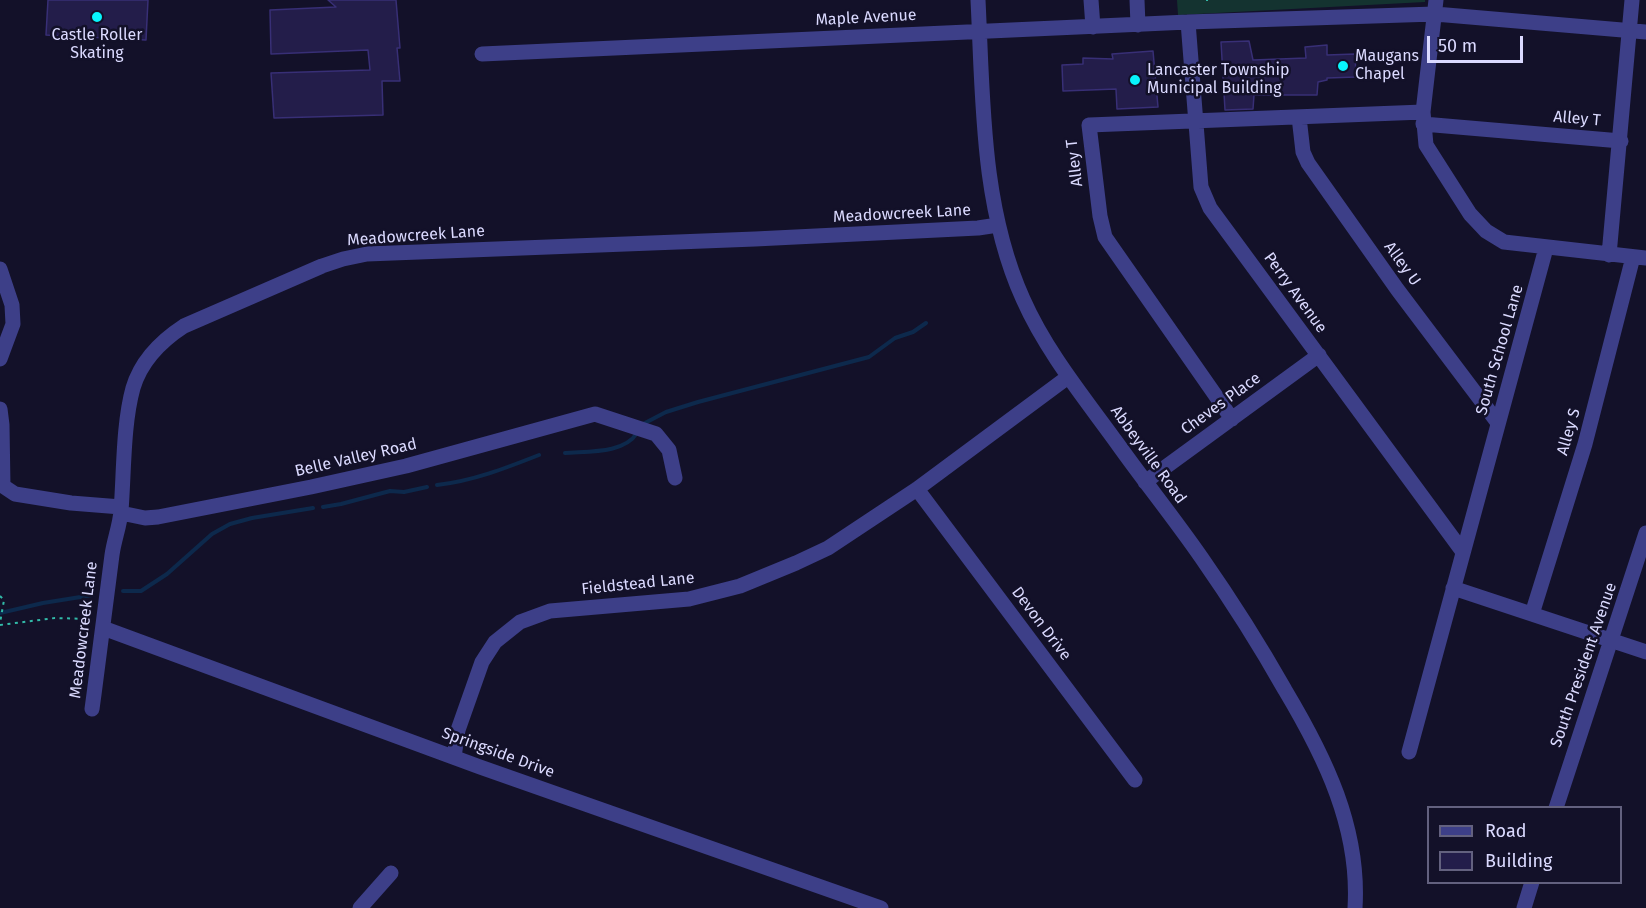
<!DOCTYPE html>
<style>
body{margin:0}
#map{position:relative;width:1646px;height:908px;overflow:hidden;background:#131129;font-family:"Fira Sans",sans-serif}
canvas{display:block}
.legend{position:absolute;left:1427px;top:806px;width:195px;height:78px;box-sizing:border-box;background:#131129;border:2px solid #63617f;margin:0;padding:8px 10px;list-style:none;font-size:18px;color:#dbdaff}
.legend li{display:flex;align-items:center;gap:12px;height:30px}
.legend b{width:30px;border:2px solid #63617f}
.scale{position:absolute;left:1427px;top:36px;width:96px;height:27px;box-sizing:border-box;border:3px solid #dbdaff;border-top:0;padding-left:8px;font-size:18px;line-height:21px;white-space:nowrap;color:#dbdaff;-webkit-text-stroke:4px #131129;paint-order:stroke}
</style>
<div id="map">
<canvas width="1646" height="908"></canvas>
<ul class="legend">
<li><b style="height:8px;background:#3d3f88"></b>Road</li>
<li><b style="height:16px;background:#231d4a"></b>Building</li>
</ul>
<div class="scale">50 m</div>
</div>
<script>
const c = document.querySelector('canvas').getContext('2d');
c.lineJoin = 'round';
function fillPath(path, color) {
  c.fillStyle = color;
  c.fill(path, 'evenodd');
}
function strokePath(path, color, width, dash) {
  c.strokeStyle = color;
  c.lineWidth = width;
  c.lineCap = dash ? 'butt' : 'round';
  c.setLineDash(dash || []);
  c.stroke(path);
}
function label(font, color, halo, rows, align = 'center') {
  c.font = font + ' "Fira Sans",sans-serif';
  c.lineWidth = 5;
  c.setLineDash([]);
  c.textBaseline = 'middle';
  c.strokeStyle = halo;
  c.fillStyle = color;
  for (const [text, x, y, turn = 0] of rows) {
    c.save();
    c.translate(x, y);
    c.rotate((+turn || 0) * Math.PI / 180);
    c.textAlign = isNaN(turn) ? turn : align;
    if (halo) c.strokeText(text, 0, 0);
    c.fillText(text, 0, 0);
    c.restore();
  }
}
fillPath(new Path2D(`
 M 1177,0 L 1425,0 L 1425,2 L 1178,15 Z`), '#143330');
strokePath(new Path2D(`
 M 643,424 L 666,412 L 698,402 L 869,357 L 895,338 L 913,332 L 926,323
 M 565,453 C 587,451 624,454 637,433
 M 437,485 C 473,481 506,468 539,455
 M 323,507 L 341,504 L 390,491 L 404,492 L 427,487
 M 123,591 L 141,591 L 167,574 L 212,534 L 230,524 L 252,518 L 313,508
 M 0,613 L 43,603 L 93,595`), '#0d294c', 4);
const building = new Path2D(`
 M 48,0 L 148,0 L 146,40 L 46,35 Z
 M 328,0 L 396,0 L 400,48 L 397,48 L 400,81 L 382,81 L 383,115 L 274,118 L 271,73 L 370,70 L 368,50 L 271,54 L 270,10 L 336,7 Z
 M 1249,41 L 1253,60 L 1306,58 L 1305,47 L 1327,45 L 1327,55 L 1355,54 L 1356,77 L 1327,78 L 1327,80 L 1318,82 L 1317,95 L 1254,95 L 1253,109 L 1225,110 L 1221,42 Z
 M 1153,51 L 1158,107 L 1117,109 L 1116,89 L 1063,91 L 1062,65 L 1083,64 L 1083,58 L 1113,59 L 1112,54 Z`);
fillPath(building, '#231d4a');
strokePath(building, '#382f76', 1.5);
strokePath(new Path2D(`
 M 1207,0 L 1207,1
 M 0,596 L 4,600 L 0,623
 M 0,625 L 55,618 L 89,619`), '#32baa8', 2, [3, 4.5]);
strokePath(new Path2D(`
 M 978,0 C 983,99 981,206 1023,299 C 1046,351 1083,396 1117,443 C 1144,481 1174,518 1201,557 C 1231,600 1259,644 1285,690 C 1325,757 1360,828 1355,908
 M 1091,0 L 1093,27
 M 1137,0 L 1138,25
 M 1436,0 L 1423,112 L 1426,145 L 1470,214 L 1486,231 L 1504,242 L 1646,258
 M 1188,22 L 1201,187 L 1210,208 L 1463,552
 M 482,54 L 1188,22 L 1435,14 L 1646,32
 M 1299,117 L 1303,152 L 1308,163 L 1397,289 L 1498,423
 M 1423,124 L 1621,141
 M 1609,255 L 1632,0
 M 0,269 L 12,305 L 13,324 L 0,359
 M 0,409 L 2,425 L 3,486 L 15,494 L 71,503 L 121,507
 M 1232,419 L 1105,237 L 1100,216 L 1089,125 L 1423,112
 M 1145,482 L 1319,355
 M 917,489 L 1135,780
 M 121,513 L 145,518 L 158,517 L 311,487 L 406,466 L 595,414 L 656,434 L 669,450 L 675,478
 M 1453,588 L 1646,652
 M 1532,614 L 1585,444 L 1633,257
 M 103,628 L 480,767 L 881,908
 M 92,709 C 99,658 105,607 112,555 C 114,540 120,525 121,511 C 124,473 123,424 133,388 C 141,361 161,341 184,326 L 322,266 L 343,259 L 367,254 L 755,239 L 978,228 L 998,225
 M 1409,752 L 1546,248
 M 454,757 L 458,730 L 482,662 L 495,642 L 520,622 L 550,611 L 689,599 L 740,586 L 796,563 L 828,548 L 917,489 L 1068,377
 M 1556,808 L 1646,533
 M 360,908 L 391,873
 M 1524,908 L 1532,882`), '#3d3f88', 15);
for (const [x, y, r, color] of [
 [97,17,6,"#08f5fc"],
 [1343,66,6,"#08f5fc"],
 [1135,80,6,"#08f5fc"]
]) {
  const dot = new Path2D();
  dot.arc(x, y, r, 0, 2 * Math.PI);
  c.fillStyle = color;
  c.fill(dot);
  strokePath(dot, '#131129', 2);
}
label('16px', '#dbdaff', '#131129', [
 ["Maple Avenue",866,18,-3],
 ["Alley T",1577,119,5],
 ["Alley T",1075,163,-97],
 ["Meadowcreek Lane",902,214,-3],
 ["Meadowcreek Lane",416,236,-4],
 ["Alley U",1402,264,54],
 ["Perry Avenue",1295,293,54],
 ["South School Lane",1500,350,-74],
 ["Cheves Place",1221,404,-36],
 ["Alley S",1569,432,-74],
 ["Abbeyville Road",1148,455,54],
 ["Belle Valley Road",356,458,-13],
 ["Fieldstead Lane",638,584,-6],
 ["Devon Drive",1041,624,53],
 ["Meadowcreek Lane",84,630,-83],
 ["South President Avenue",1584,665,-71],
 ["Springside Drive",498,753,20]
]);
label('16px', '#dbdaff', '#131129', [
 ["Castle Roller",97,36,"center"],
 ["Skating",97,54,"center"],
 ["Maugans",1355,57],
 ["Chapel",1355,75],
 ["Lancaster Township",1147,71],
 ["Municipal Building",1147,89]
], 'left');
</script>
